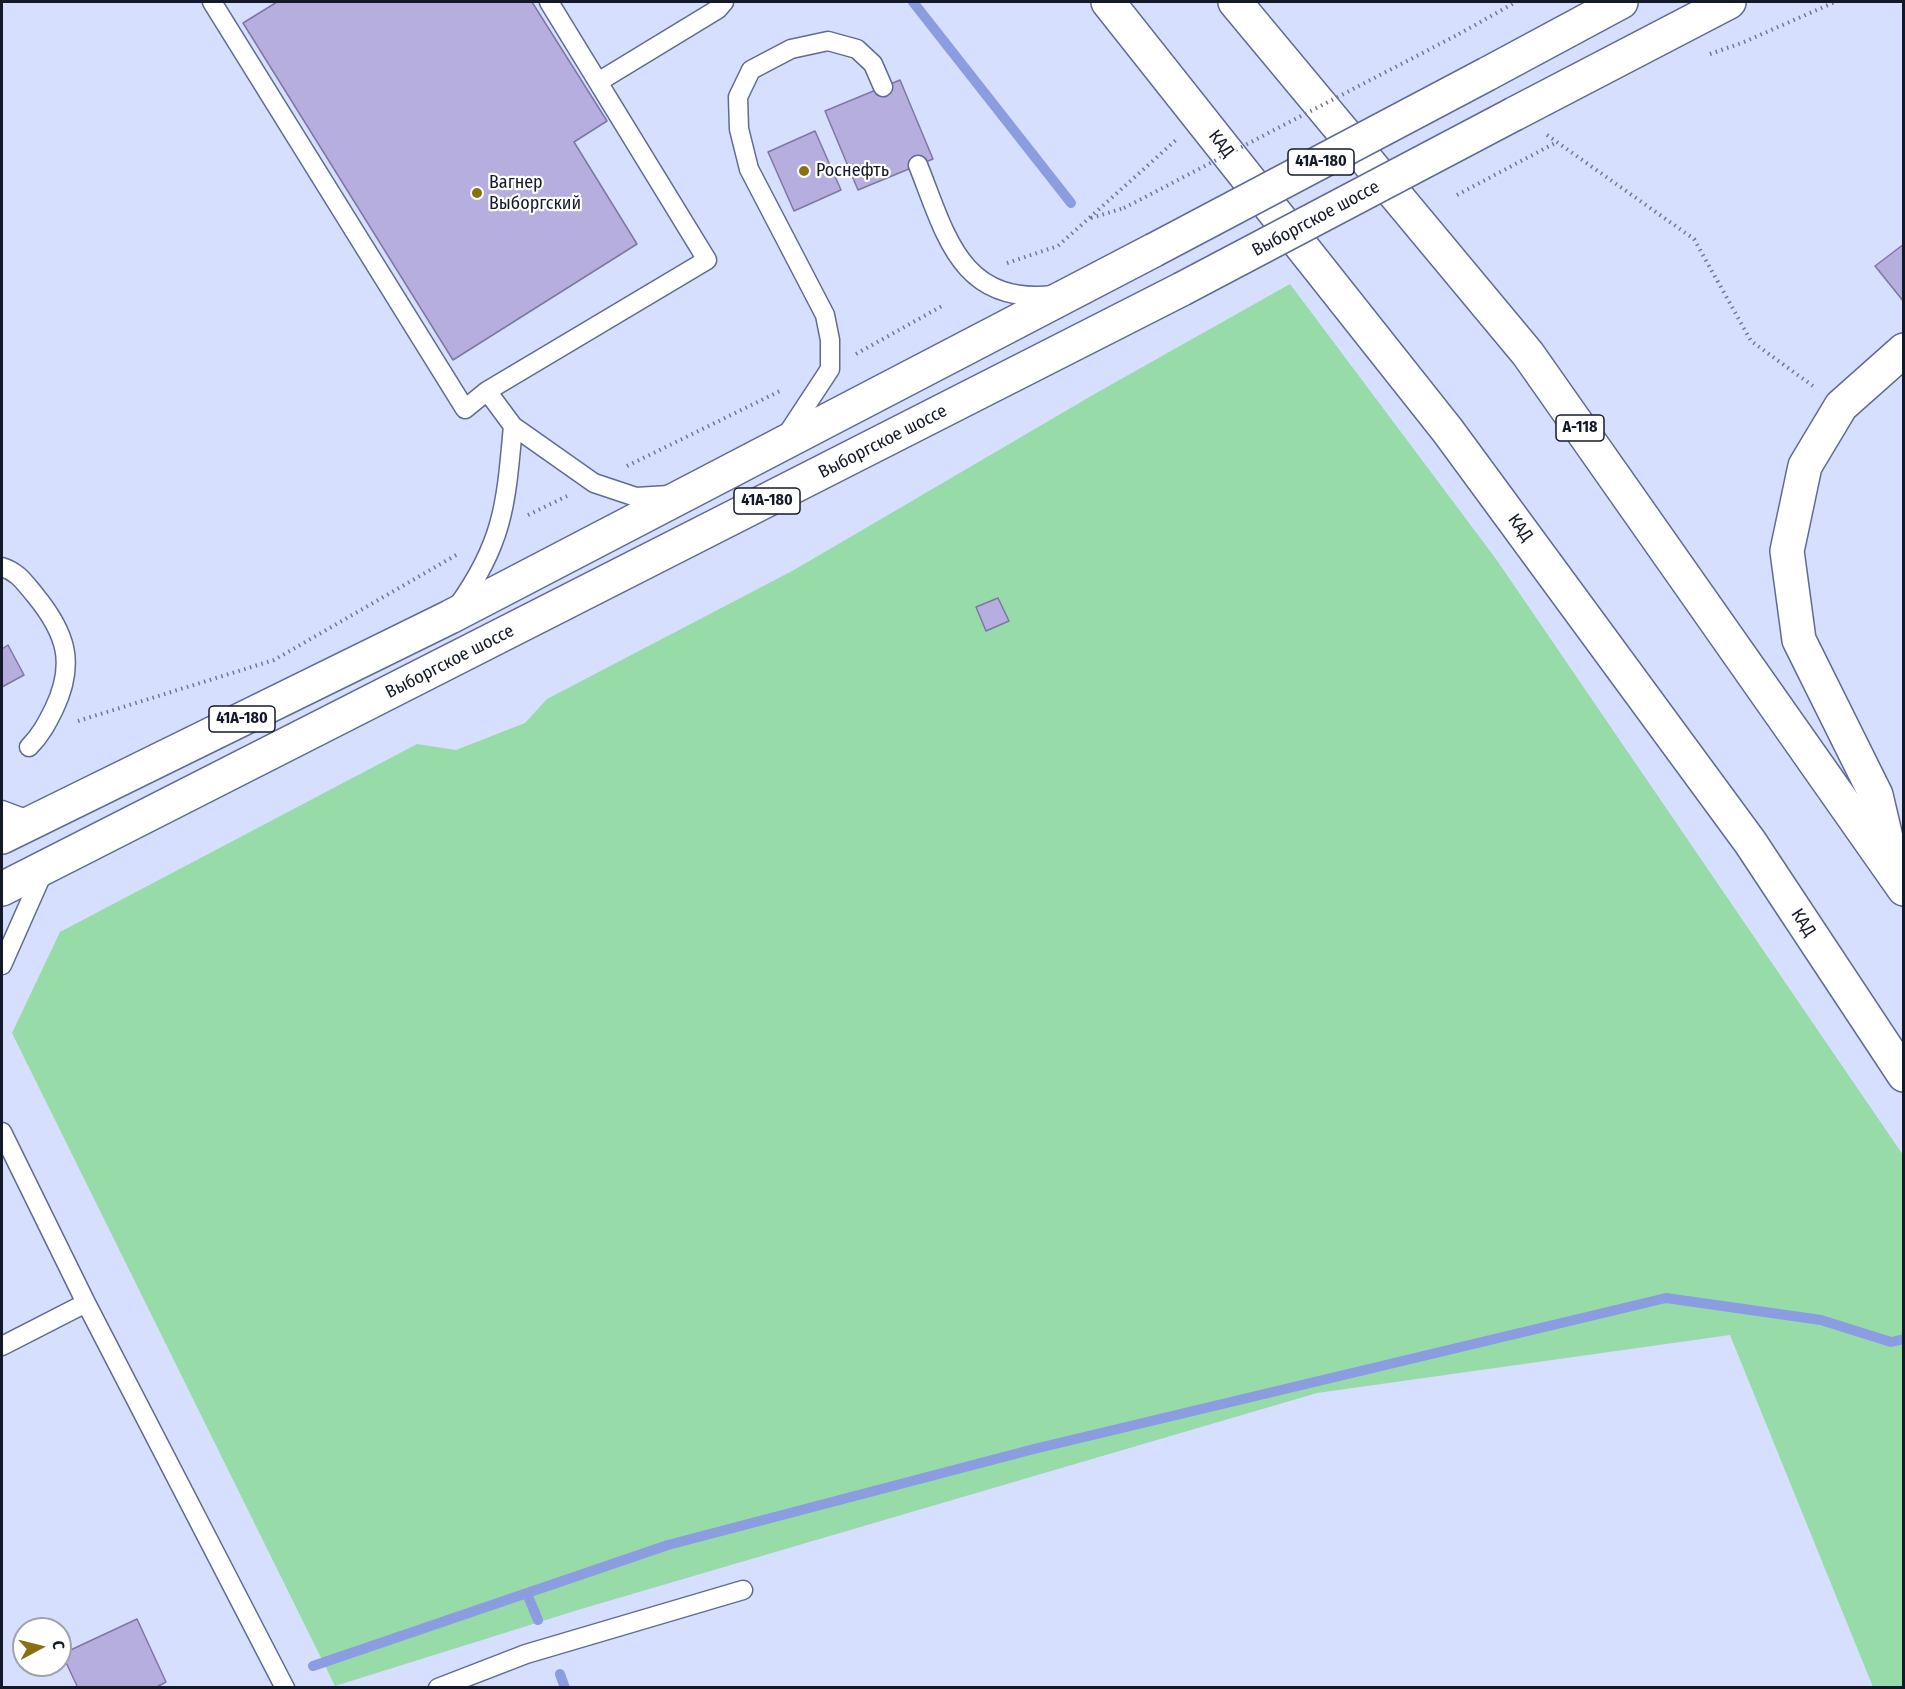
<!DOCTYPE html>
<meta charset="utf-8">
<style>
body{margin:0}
#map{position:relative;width:1905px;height:1689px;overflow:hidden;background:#d6dffd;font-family:"Fira Sans Condensed",sans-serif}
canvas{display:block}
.frame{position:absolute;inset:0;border:3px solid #14192a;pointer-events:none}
.north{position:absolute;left:12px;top:1617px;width:60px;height:60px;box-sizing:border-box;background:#fff;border:2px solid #a1a3aa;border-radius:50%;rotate:83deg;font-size:16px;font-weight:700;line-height:24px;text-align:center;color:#14192a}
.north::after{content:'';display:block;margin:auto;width:21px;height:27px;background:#8a7012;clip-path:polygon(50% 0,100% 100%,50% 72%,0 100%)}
</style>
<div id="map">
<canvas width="1905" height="1689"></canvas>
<div class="frame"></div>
<div class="north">С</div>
</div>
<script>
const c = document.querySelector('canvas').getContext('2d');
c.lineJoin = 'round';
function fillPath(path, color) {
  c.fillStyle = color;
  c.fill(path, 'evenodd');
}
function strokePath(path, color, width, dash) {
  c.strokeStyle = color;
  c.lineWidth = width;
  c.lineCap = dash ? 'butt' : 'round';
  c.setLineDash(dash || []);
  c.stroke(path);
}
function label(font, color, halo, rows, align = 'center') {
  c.font = font + ' "Fira Sans Condensed",sans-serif';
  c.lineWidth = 4.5;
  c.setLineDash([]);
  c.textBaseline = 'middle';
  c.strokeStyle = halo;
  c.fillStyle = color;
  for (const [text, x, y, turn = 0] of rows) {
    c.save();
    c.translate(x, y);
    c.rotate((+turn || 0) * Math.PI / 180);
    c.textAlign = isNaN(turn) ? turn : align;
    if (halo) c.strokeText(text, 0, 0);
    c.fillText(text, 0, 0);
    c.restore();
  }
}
fillPath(new Path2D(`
 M 1290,284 L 1496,559 L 1903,1155 L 1903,1687 L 1873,1687 L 1730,1335 L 1317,1393 L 581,1609 L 335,1686 L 12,1033 L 60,932 L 417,744 L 456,750 L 525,723 L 547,699 L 794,570 L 1098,392 Z`), '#96dba8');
strokePath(new Path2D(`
 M 913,2 L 1071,203
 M 527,1594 L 538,1620
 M 313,1666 L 668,1545 L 1034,1449 L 1666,1298 L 1821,1320 L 1891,1342 L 1904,1339
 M 560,1674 L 565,1688`), '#8b9de0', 10);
const building = new Path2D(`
 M 277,2 L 532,2 L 607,121 L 574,142 L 637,244 L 453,360 L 243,23 Z
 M 900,80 L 933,159 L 858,190 L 825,111 Z
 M 815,131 L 841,190 L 794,211 L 768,152 Z
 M 1904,244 L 1904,302 L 1875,266 Z
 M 998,598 L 1009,621 L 986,631 L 976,607 Z
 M 8,645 L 24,675 L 2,687 L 2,649 Z
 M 137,1619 L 166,1682 L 155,1688 L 78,1688 L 62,1654 Z`);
fillPath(building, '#b6aedf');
strokePath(building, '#7e77a4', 1.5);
const service = new Path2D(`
 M 212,2 L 465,409 L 487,391
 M 549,2 L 707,260 L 487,391 L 513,426 L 594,483 L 636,497 L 669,495
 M 598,82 L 718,9 L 724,2
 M 918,165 C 946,235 960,305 1053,295
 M 786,436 L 830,369 L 830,340 L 825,315 L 749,169 L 739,129 L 738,97 L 751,70 L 791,49 L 828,41 L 857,49 L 873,64 L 883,87
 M 2,567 C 18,572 24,582 35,595 C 66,633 76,663 54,709 C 47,723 41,735 29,747
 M 457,607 C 504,542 506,503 513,426
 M 2,810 L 34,822
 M 2,965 L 45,868
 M 2,1132 L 86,1303 L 285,1688
 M 2,1346 L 86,1303
 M 438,1688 L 526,1654 L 743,1590`);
const minor = new Path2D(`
 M 1895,876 L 1876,795 L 1799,640 L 1787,551 L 1805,466 L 1841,406 L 1904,350`);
const primary = new Path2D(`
 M 1487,74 L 1621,2
 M 1514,114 L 1729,2
 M 2,837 L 450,617 L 1154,250
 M 2,889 L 1182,289`);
const motorway = new Path2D(`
 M 1108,2 L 1448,431 L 1750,842 L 1904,1075
 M 1235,2 L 1528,354 L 1904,889`);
strokePath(service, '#5f6b96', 21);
strokePath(minor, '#5f6b96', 36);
strokePath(primary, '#5f6b96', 36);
strokePath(motorway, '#5f6b96', 36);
strokePath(new Path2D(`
 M 1459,34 L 1516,2
 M 1710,54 L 1744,42 L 1835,2
 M 1547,135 L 1694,239 L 1751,341 L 1813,386
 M 1457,195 L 1557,142
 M 1091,218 L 1124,208
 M 1007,263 L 1058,246 L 1176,140
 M 856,354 L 942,306
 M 627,466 L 782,390
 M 528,515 L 567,496
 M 78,721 L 274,660 L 458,554`), '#727991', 4, [1.5, 4.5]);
strokePath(service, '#fff', 18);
strokePath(minor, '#fff', 33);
strokePath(primary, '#fff', 33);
strokePath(motorway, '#fff', 33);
const primaryBridge = new Path2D(`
 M 1154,250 L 1487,74
 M 1182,289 L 1514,114`);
strokePath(primaryBridge, '#5f6b96', 36, []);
strokePath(new Path2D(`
 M 1124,208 L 1459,34`), '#727991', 4, [1.5, 4.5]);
strokePath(primaryBridge, '#fff', 33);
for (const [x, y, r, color] of [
 [804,171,6,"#8a7012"],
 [477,193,6,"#8a7012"]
]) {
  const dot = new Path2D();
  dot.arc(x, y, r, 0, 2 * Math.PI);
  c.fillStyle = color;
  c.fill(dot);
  strokePath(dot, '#fff', 2);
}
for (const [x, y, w] of [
 [1321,162,66],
 [1580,428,48],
 [767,501,66],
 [242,719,66]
]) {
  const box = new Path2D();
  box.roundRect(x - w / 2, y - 13, w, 26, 4.5);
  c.fillStyle = '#fff';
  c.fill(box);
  strokePath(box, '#14192a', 1.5);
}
label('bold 16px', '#14192a', null, [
 ["41А-180",1321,162],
 ["А-118",1580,428],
 ["41А-180",767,501],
 ["41А-180",242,719]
]);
label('18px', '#14192a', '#fff', [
 ["КАД",1221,144,52],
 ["Выборгское шоссе",1316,219,-28],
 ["Выборгское шоссе",883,442,-27],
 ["КАД",1520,528,54],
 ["Выборгское шоссе",450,662,-27],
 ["КАД",1803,923,57]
]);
label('18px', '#14192a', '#fff', [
 ["Роснефть",816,171],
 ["Вагнер",489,183],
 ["Выборгский",489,204]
], 'left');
</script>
